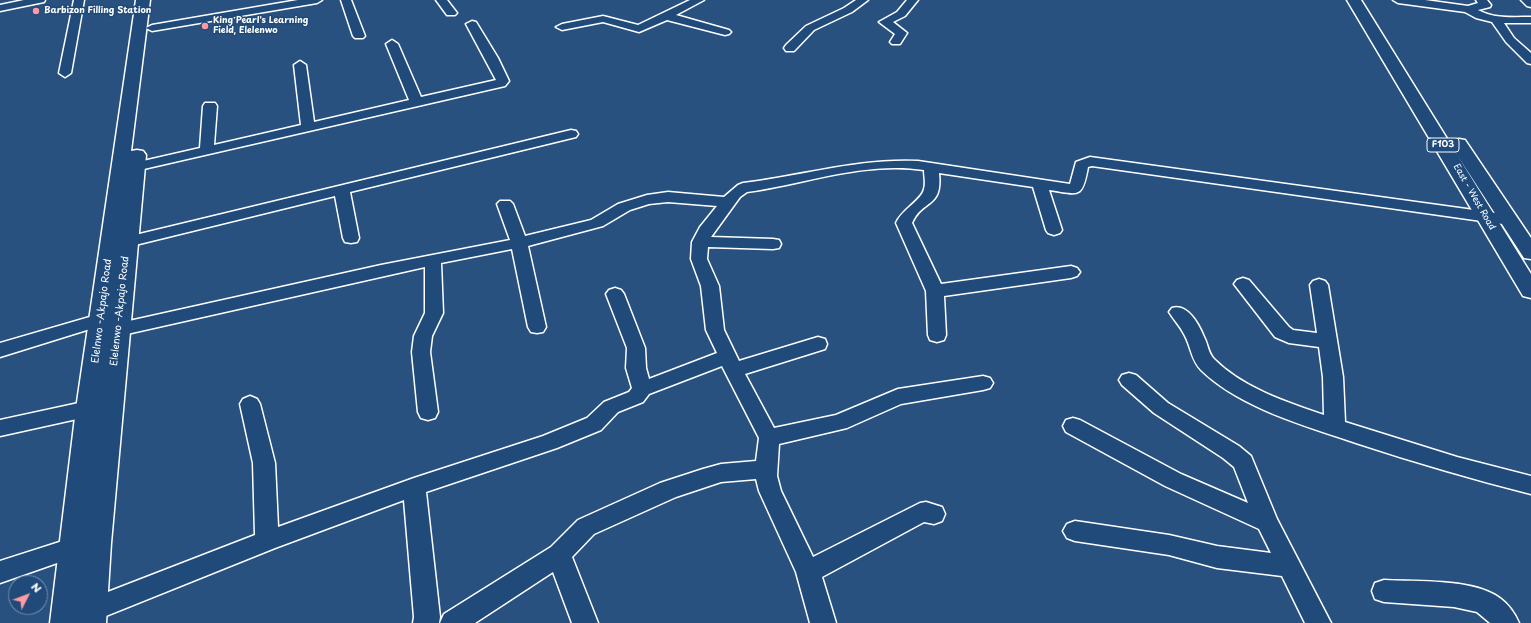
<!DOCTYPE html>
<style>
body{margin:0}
#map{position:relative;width:1531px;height:623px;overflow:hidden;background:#28517f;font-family:"Playpen Sans",sans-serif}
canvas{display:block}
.north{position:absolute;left:8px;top:575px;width:40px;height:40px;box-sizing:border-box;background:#1f4a7a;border:1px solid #7992af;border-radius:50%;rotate:48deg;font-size:11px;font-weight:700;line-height:16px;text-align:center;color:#fff}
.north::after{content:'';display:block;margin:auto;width:14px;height:18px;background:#ff9aa2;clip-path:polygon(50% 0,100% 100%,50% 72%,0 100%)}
</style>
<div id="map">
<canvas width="1531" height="623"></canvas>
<div class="north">N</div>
</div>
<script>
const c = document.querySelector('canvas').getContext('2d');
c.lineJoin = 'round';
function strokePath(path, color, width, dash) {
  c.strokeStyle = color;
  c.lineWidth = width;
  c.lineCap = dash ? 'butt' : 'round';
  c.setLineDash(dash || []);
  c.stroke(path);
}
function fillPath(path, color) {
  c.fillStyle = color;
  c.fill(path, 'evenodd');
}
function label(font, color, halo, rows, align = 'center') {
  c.font = font + ' "Playpen Sans",sans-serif';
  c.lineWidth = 3;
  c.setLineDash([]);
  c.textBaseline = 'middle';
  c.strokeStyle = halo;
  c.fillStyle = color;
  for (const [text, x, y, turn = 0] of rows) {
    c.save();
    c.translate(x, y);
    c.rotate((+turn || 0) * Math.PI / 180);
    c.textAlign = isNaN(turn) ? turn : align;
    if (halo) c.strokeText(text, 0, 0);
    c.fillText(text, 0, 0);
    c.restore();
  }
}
const minor = new Path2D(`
 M 24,0 L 45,0 L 44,2 L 0,11 L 0,5 Z
 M 74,0 L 84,0 L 71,73 L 65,77 L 59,73 Z
 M 298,0 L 322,0 L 317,3 L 152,31 L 146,28 L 152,25 Z
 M 341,0 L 351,0 L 365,36 L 363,38 L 355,38 L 353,36 Z
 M 436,0 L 447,0 L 457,13 L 455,15 L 447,15 Z
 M 690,0 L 704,0 L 676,15 L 729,30 L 731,32 L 729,34 L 725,35 L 667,20 L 639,32 L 603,22 L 562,30 L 556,27 L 562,24 L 603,16 L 638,25 Z
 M 856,0 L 868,0 L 852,12 L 814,30 L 794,51 L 786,51 L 784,48 L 786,45 L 806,26 L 844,8 Z
 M 907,0 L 918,0 L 905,16 L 893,22 L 907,33 L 900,44 L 892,44 L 890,42 L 895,34 L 879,22 L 897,12 Z
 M 1393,0 L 1425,0 L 1468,6 L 1478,3 L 1476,0 L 1487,0 L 1491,5 L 1490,7 L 1478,10 C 1494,19 1513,17 1531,17 L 1531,23 L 1504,23 L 1514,38 L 1531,53 L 1531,64 L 1527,63 L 1506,42 L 1492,22 L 1476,18 L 1465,12 L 1398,3 Z
 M 1521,0 L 1531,0 L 1531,7 L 1527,6 Z
 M 472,21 L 476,22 L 498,58 L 509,81 L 505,86 L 135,171 L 130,170 L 128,167 L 130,164 L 200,148 L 203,106 L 205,103 L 215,103 L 217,106 L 214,145 L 301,125 L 294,65 L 300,61 L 306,65 L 314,122 L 409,100 L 386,44 L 392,40 L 398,44 L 421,97 L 496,80 L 466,24 Z
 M 571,130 L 576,131 L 578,134 L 576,137 L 350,192 L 359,238 L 357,242 L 351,243 L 345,242 L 343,238 L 335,196 L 127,247 L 121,246 L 119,242 L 121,238 L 127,237 Z
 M 1090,157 L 1510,215 L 1516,217 L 1518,220 L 1516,223 L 1510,225 L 1092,166 L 1088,167 C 1082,200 1079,194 1049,190 L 1062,230 L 1060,233 L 1054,235 L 1048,233 L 1046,230 L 1033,187 L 939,173 C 943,209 922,199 912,223 L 941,284 L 1071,266 L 1077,268 L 1080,272 L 1077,276 L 1071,278 L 944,296 L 946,335 L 944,340 L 937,342 L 930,340 L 928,335 L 926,291 L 896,223 C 902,209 922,200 924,189 C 926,183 924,176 924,170 C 865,161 805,184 747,192 L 740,197 L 711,237 L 773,239 L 779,240 L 781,244 L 779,248 L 773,249 L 708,247 L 707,259 L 719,286 L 724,330 L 739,361 L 818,337 L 825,339 L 827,344 L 825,349 L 745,374 L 774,428 L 836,415 L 898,389 L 983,376 L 990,378 L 993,383 L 990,388 L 983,390 L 901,404 L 847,428 L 779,444 L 777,476 L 781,491 L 813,557 L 920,503 L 926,502 L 942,507 L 945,514 L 942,521 L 934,524 L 924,522 L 822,577 L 836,623 L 810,623 L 796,572 L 759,491 L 756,479 L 721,482 L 676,497 L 594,534 L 572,557 L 598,623 L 572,623 L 553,572 L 475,623 L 440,623 L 444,614 L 551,547 L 578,520 L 660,483 L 703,469 L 721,464 L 756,461 L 759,438 L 722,366 L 649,394 L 643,402 L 618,412 L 601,430 L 557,448 L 426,492 L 440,617 L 439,623 L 413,623 L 414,617 L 404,500 L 275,548 L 91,622 L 82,618 L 79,610 L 82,602 L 255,535 L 253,463 L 240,404 L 243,399 L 250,396 L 257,399 L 260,404 L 275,463 L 278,527 L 414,478 L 543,436 L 587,418 L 604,402 L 629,392 L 632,388 L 626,368 L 627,348 L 606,294 L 609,290 L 615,288 L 621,290 L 624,294 L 645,348 L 646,368 L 649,379 L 717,353 L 706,330 L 701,286 L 691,259 L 692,242 L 700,227 L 717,206 L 668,202 L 649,204 L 630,210 L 603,226 L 528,246 L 546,327 L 543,332 L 537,333 L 531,332 L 528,327 L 512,249 L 441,263 L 443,313 L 432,336 L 430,352 L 438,412 L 435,418 L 428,420 L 421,418 L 418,412 L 412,352 L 414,336 L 425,313 L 425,267 L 118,336 L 111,335 L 109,330 L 111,325 L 381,265 L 510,240 L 497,204 L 500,201 L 510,201 L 513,204 L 525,236 L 591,220 L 618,204 L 647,195 L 668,192 L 724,197 L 738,185 L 743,183 C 802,176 858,158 918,161 L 1070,184 L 1076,162 Z
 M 1243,278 L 1249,280 L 1289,327 L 1293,330 L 1317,333 L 1310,285 L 1313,281 L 1319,279 L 1325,281 L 1328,285 L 1343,377 L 1345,422 L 1457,457 L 1531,476 L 1531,494 C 1472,479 1414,462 1356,443 C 1306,426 1240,408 1201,370 C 1191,360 1191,346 1184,334 C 1180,326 1174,320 1169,312 L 1172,308 C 1187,303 1199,324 1204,337 C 1208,344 1208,353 1214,359 C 1243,388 1286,402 1324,415 L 1323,377 L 1319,347 L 1289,343 L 1275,337 L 1234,284 L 1237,280 Z
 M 100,314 L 106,316 L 109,320 L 106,324 L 0,357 L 0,343 Z
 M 1129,373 L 1136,375 L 1168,403 L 1239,446 L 1251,456 L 1277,519 L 1331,623 L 1305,623 L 1282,576 L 1217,568 L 1169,555 L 1075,541 L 1067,538 L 1063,531 L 1067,524 L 1075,521 L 1169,535 L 1217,546 L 1271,553 L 1259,529 L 1165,486 L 1066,432 L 1063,426 L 1066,420 L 1073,418 L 1080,420 L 1181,474 L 1248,503 L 1234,467 L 1223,458 L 1154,413 L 1122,385 L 1119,380 L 1122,375 Z
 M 88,401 L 95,403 L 98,409 L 95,415 L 0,436 L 0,420 Z
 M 72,538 L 80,541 L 84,548 L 80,555 L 0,583 L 0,561 Z
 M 1384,580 C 1417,582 1474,578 1501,599 C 1509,605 1515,614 1519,623 L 1490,623 L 1477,612 L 1454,607 L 1384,602 L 1375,599 L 1372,591 L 1375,583 Z`);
const major = new Path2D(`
 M 136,0 L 150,0 L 131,151 L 137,150 L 143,151 L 146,155 L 111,543 L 106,623 L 50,623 L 76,409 Z
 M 1347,0 L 1361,0 L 1531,274 L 1531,298 L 1523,296 L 1520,291 Z
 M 1459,139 L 1465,140 L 1531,238 L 1531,259 L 1524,258 L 1450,144 L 1453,140 Z`);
strokePath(minor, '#fff', 3);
strokePath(major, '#fff', 3);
fillPath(minor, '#1f4a7a');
fillPath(major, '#1f4a7a');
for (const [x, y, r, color] of [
 [36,11,4,"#ff9aa2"],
 [205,26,4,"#ff9aa2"]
]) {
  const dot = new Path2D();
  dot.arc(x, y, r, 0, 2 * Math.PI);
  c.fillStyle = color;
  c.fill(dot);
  strokePath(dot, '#1f4a7a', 1.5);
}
label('bold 9px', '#fff', '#1f4a7a', [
 ["Barbizon Filling Station",44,11],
 ["King Pearl's Learning",213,21],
 ["Field, Elelenwo",213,31]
], 'left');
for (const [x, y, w] of [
 [1443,145,32]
]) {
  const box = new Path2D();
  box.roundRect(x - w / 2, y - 7, w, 14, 3);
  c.fillStyle = '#1f4a7a';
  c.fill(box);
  strokePath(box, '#fff', 1);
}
label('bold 9px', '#fff', null, [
 ["F103",1443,145]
]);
label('9px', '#fff', '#1f4a7a', [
 ["East - West Road",1474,197,60]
]);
label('10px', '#fff', '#1f4a7a', [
 ["Elelnwo -Akpajo Road",102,311,-83],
 ["Elelenwo -Akpajo Road",120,311,-84]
]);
</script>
